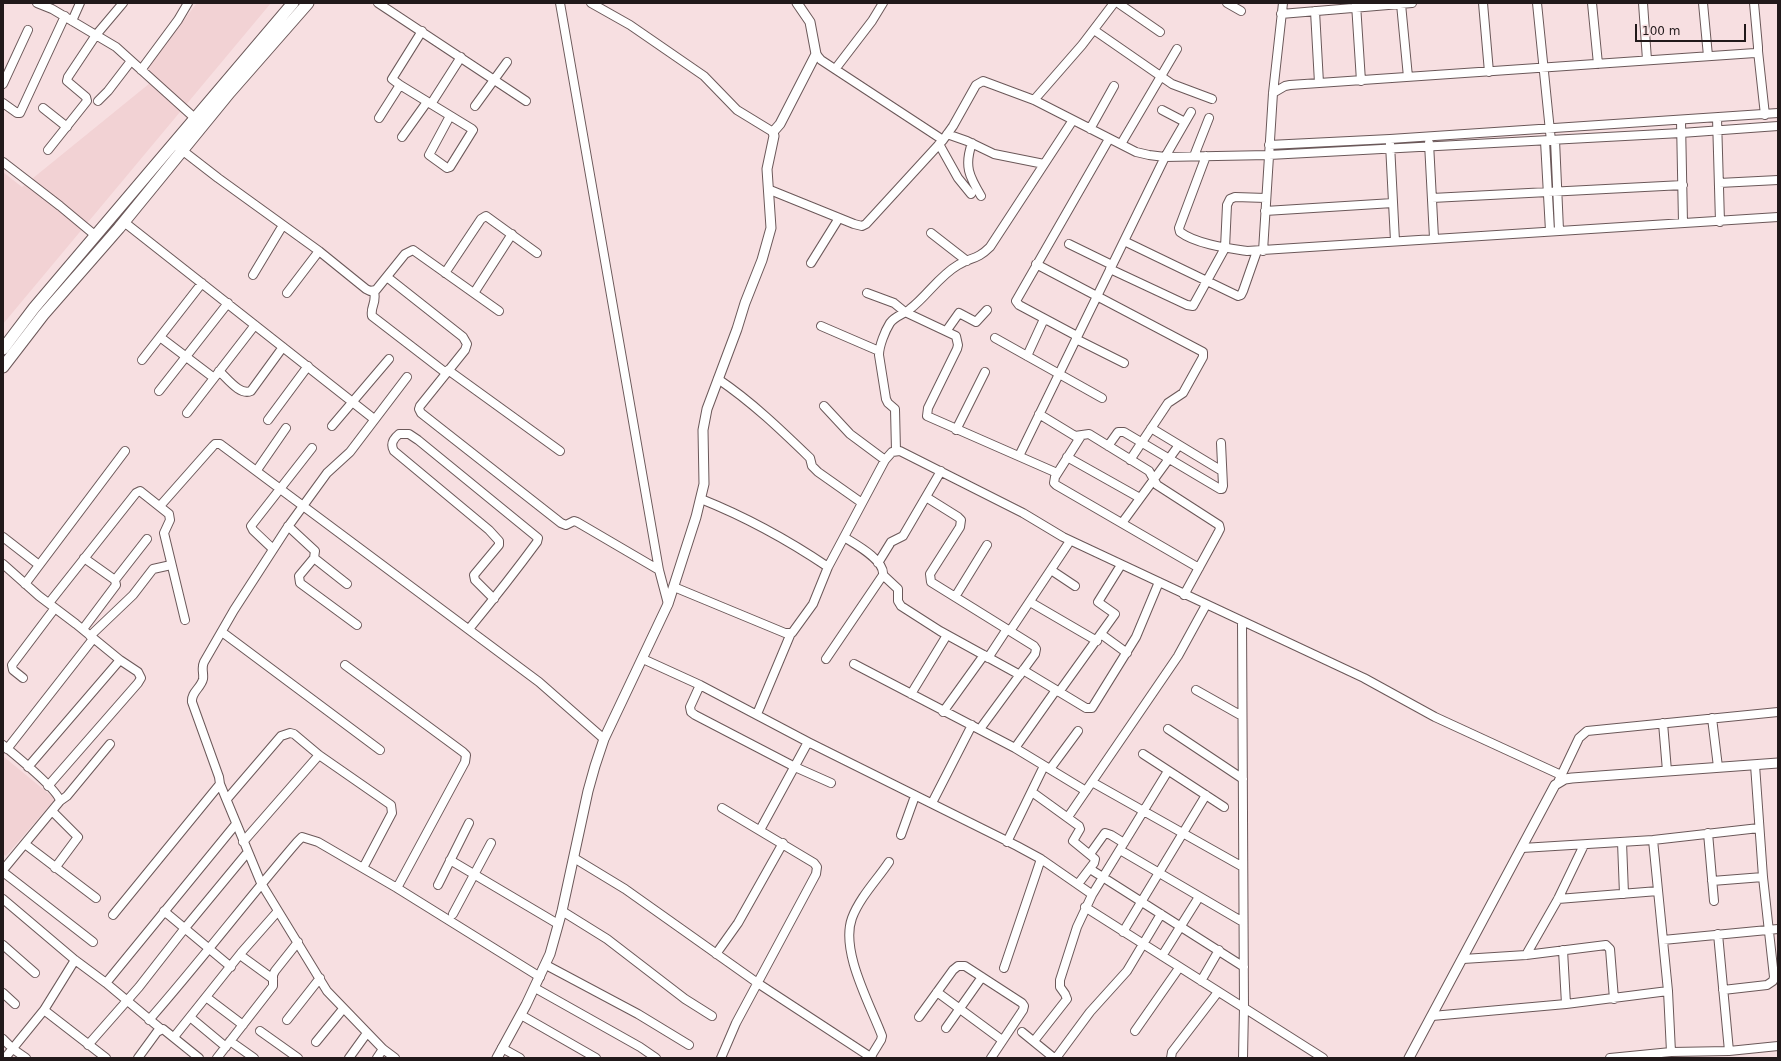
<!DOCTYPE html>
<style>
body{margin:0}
#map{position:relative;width:1781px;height:1061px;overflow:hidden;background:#f7dfe1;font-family:"DejaVu Sans",sans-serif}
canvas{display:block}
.frame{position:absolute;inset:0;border:4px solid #21191a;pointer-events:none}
.scale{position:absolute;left:1635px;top:24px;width:111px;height:18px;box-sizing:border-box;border:2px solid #21191a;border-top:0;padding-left:5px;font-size:12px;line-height:14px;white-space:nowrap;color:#21191a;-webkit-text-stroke:3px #f7dfe1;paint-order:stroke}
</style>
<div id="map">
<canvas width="1781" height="1061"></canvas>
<div class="frame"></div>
<div class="scale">100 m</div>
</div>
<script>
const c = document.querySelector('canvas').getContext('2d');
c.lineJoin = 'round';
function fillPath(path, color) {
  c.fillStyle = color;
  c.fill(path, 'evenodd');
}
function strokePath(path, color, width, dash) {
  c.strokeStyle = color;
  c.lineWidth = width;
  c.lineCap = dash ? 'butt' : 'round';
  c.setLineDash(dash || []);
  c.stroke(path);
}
fillPath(new Path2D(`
 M 197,3 L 271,3 L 3,324 L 3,172 L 22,187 L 155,79 L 144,71 Z
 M 3,756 L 55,799 L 6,856 L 3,854 Z`), '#f2d2d4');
const minor = new Path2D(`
 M 37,3 L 52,9 L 116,47 L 198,121
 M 378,3 L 526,101
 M 560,3 L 659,570 L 668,604
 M 591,3 L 630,25 L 704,76 L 737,110 L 773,132
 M 1118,3 L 1160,32
 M 1227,3 L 1241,11
 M 1483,3 L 1489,72
 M 1537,3 L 1551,141
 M 1592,3 L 1598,64
 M 1643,3 L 1647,60
 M 1703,3 L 1708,56
 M 1356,4 L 1361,81
 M 1401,4 L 1408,77
 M 1315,11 L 1319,83
 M 1281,14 L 1412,3
 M 72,21 L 80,3
 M 1094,30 L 1172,84 L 1212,99
 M 422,31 L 392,79 L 400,85 L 472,129 L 473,130 L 450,167 L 447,168 L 429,155 L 450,116
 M 1758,51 L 1765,115
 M 816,54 L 821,60 L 943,140
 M 836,68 L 872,21 L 883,3
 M 141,70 L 178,20 L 188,3
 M 3,84 L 28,30
 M 1273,93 L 1285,86 L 1290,85 L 1755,53 L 1758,51 L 1758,47 L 1754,3
 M 1034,100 L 1082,45 L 1114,3
 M 98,101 L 108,91 L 131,61
 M 3,103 L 17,113 L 20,113 L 65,16
 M 431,104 L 461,57
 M 475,106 L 507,62
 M 43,108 L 67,127
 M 1162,110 L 1185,122
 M 379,118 L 400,85
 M 1717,118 L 1720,222
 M 1681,121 L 1683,223
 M 1090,129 L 1114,86
 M 947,134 L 967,141 L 994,154 L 1044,164
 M 402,137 L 427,102
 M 1555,140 L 1559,230
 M 1545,141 L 1550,231
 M 972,143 C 964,166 969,176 981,196
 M 1429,143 L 1434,238
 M 939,144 L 958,178 L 971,194
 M 1121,144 L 1177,49
 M 1390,144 L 1395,241
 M 1269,145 L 1390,139 L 1778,113
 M 178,147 L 218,178 L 319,251 L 366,289 L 370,291 L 376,290 L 405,254 L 413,250 L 499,311
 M 48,150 L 87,101 L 86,97 L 67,81 L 68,77 L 96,35 L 123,3
 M 1194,156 L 1209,118
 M 1206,156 L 1179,228 L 1180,232 C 1196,244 1227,248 1247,251 L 1778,217
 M 3,162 L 60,206 L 96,236
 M 1719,183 L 1778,180
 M 770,190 L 854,224 L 862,226 L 866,224 L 943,140 L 953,126 L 976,85 L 983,81 L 1034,100 L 1136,152 L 1149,155 L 1165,157 L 1269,155 L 1681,133 L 1778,126
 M 1432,198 L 1683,185
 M 1265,211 L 1393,203
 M 124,222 L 374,419
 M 931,233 L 967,261
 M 1124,241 L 1238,296 L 1241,295 L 1243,291 L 1257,251
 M 1069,244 L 1112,265
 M 1263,251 L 1273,93 L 1283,3
 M 811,263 L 839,218
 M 1036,264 L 1203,352 L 1203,357 L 1183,393 L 1168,403 L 1130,460
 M 1110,269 L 1187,305 L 1193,306 L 1225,248 L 1227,205 L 1230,199 L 1235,197 L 1266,198
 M 445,273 L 481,219 L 486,216 L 537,253
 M 253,275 L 283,225
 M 387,277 L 463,337 L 467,344 L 465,350 L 420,406 L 419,409 L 421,413 L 561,523 L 566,525 L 574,521 L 577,522 L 659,570
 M 374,291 C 377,304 370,306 372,316 L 446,373
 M 287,293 L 319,251
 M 474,293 L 512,234
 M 867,293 L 894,303 L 905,312 L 956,336 L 958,345 L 957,349 L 928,408 L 927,416 L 1057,473
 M 821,326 L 879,351
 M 947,330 L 959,313 L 976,322 L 987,310
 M 1077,336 L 1019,305 L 1016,301 L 1109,139
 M 160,337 L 214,378
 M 995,338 L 1102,398
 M 1076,339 L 1124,363
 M 1027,356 L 1044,319
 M 142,360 L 202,283
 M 448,370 L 560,451
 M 219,371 C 227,378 240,396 251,391 L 283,347
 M 718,379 C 752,402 781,430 810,458 L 812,466 L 818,472 L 862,503
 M 159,391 L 228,303
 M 824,406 L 850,434 L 885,460
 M 187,413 L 255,325
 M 1039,414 L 1075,436 L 1089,434 L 1149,471 L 1157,485 L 1219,525 L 1220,529 L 1218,533 L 1184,595
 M 268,420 L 308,366
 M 332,426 L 389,359
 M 1151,428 L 1222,471
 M 956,430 L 985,372
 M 1081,436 L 1055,477 L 1054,483 L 1056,485 L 1199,568
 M 1108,446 L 1118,432 L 1124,432 L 1220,489 L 1222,489 L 1223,486 L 1221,443
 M 896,451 L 895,409 L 888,403 L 886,399 L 879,355 C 879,346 885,331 890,323 C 895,316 904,314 910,309 C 927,296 939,276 958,265 C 971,257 977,260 990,247 L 1073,120
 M 1019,456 L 1165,157 L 1191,112
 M 1067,457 L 1140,498
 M 257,470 L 286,428
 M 926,497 L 958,517 L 961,520 L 960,527 L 930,574 L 931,582 L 1034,646 L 1036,649 L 1035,654 L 980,729
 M 701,499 C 746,517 788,540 828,567
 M 160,506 L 213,446 L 215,444 L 220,444 L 539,682 L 604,739
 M 1122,523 L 1179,445
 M 288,526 L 315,551 L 314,558 L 299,576 L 300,583 L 357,625
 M 3,537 L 39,565
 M 273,549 L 253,530 L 251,526 L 312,448
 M 314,558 L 347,584
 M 878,563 L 891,542 L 903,536 L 941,471
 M 3,564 L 39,596 L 76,624 L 120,660 L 138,672 L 141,678 L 138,683 L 48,786
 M 1051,570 L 1075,586
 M 883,575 L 898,589 L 898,601 L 901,606 L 940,631 L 1020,675
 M 115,580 L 147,539
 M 25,584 L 125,451
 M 674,587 L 785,633 L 792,633 L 813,604 L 828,567 L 885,460 L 892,452 L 900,451 L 1023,513 L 1063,537 L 1364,678 L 1435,717 L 1561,775
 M 955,597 L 987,545
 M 1030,602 L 1097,641
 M 49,603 L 136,493 L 140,491 L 169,514 L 170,520 L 164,533 L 185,620
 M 1242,621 L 1244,1007 L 1243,1058
 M 83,629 L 116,585 L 115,580 L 84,558
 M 469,629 C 492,601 515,572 537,542 L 538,538 L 418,440 L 409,434 L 399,434 C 393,439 390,444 394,451 L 489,530 L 499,541 L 499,545 L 474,575 L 475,580 L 494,599
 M 1010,631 L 1070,541
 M 222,632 L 380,750
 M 1101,634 L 1127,653
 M 90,636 L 133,595 L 153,569 L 171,565
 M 988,658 L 1007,629
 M 643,659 L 700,685 L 808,742 L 1017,846 L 1041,859 L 1090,893 L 1092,895 L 1077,927 L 1060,980 L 1060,987 L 1065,994 L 1067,999 L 1034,1041
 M 826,659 L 883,575 C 885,560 855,544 844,537
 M 854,664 L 1015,748 L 1086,791
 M 345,665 L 463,752 L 466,755 L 465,762 L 397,888
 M 1023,670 L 1086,708 L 1092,708 L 1136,637 L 1159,582
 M 23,678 L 13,670 L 12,665 L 55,608
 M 700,685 L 690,707 L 691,712 L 695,715 L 795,767 L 831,783
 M 1196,690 L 1242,716
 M 1059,692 L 1115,614 L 1098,602 L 1121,565
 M 911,694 L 947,635
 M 943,712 L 984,655
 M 757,714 L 791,633
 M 1712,718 L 1718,767
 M 1663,723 L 1667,771
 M 1168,729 L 1243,779
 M 3,745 C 14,754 58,790 60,801 L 3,870
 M 1015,748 L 1056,690
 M 7,749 L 93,639
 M 1143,754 L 1224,807
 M 28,767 L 120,660
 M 1050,769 L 1078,731
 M 1559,780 L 1579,738 L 1587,731 L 1778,712
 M 1092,782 L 1243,867
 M 220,784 L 261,883 L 327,991 L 383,1049 L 395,1058
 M 1032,792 L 1079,826 L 1080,829 L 1073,841 L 1095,859 L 1094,863 L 1078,884
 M 227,799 L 281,736 L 290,733 L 294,734 L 319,755 L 391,805 L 392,813 L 363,868
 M 60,801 L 67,796 L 110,744
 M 932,803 L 972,725
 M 53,812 L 78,837 L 55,868
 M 1068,817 L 1178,656 L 1206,605
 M 760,830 L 808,742
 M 1708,833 L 1714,901
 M 901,835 L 915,796
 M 1653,840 L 1668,991 L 1671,1052
 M 243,842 L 319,755
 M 1007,842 L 1044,766
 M 1622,842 L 1624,894
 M 25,844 L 96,898
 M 1522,848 L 1653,840 L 1759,828
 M 1120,850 L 1243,922
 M 1090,854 L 1105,833 L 1111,835 L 1124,843
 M 574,858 L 625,889 L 759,984 L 872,1058
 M 450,860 L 558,924
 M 1090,869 L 1244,967
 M 3,872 L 93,942
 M 1712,881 L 1763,877
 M 438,885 L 469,823
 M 1092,895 L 1168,771
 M 3,899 L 75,960 L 106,983 L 161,1029
 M 1558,899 L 1658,891
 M 1085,907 L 1323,1058
 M 164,911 L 231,967
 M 562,911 L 607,939 L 685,999 L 712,1016
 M 453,914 L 491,843
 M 113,915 L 220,784 L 219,777 L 192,702 C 191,692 201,688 203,679 C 204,673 201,668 204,662 L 234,610 L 287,528 L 327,473 L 350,452 L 407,377
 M 1123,932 L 1206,795
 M 1718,934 L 1729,1051
 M 1663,940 L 1778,929
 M 3,945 L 35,973
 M 1563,950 L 1566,1004
 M 716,954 L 738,923 L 783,843
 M 240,955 L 273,979
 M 1526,955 L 1558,899 L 1584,845
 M 1162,956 L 1199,897
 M 1463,959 L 1526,955 L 1606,945 L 1610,949 L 1614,999
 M 75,960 L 44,1010 L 106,1058
 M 546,965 L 638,1014 L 689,1045
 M 1004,968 L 1041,859
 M 1201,981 L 1219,950
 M 106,983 L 236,824
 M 535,988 L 640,1047 L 656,1058
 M 1723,990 L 1767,985 L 1773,981 L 1774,977 L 1763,877 L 1755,765
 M 937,992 L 1002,1040
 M 3,993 L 15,1004
 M 206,997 L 243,1025
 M 521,1015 L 596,1058
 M 1432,1016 L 1566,1004 L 1668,991
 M 190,1017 L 226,1047
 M 919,1017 L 953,970 L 958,966 L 965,966 L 1022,1003 L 1024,1006 L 1023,1010 L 991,1058
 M 149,1020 C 200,962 247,900 297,842 L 302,837 L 318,842 L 397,888 L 540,977
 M 287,1020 L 320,978
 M 946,1028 L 982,977
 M 260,1031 L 298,1058
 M 1135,1031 L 1179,968
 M 1022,1032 L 1054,1058
 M 174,1037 L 241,953 L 278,911
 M 3,1039 L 9,1045
 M 230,1041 L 254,1058
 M 316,1042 L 343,1009
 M 88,1045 L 139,987 L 185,928 L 247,853
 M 502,1048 L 520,1058
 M 13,1049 L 26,1058
 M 5,1058 L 44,1010
 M 138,1058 L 157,1032 L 163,1029 L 199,1058
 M 217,1058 L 273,986 L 273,975 L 275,971 L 298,942
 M 349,1058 L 367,1033
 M 377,1058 L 383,1049
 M 721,1058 L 736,1023 L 816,874 L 817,867 L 814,863 L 722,808
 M 870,1058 L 881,1040 L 882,1036 C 870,1004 840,951 852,918 C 860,897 877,880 889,862
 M 1056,1058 L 1090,1012 L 1127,971 L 1161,914
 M 1171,1058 L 1172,1052 L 1218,992
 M 1610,1058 L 1671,1052 L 1729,1051 L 1778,1046`);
const tertiary = new Path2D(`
 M 497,1058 L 526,1005 L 550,954 L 562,911 L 588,791 L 595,766 L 604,739 L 668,604 L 696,517 L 704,484 L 703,430 L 707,409 L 737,329 L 745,303 L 762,260 L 771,228 L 767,169 L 774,136 L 773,132 L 780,124 L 816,54 L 810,22 L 797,3
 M 1409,1058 L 1555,785 L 1565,779 L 1572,778 L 1778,763`);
const secondary = new Path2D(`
 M 3,349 L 34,308 L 293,3
 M 3,367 L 43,315 L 119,228 L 230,92 L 308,3`);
strokePath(minor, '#6b5859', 10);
strokePath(tertiary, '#6b5859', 11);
strokePath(secondary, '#6b5859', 13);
strokePath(minor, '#fff', 8);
strokePath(tertiary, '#fff', 9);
strokePath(secondary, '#fff', 11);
</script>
